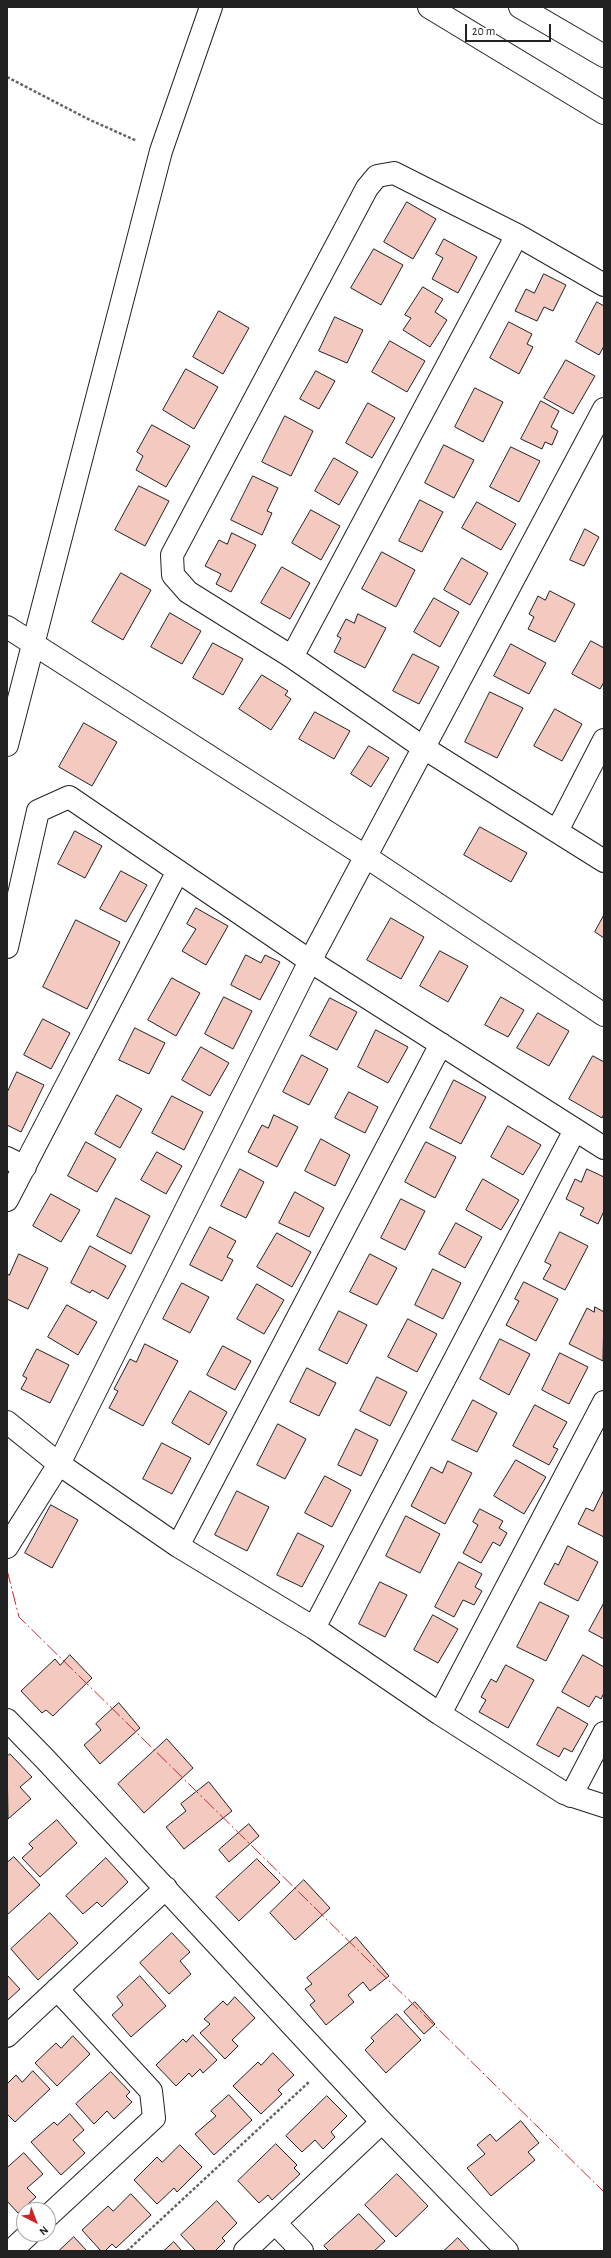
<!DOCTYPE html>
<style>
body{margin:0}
#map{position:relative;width:611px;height:2258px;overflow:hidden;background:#fff;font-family:"Alegreya Sans",sans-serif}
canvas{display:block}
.frame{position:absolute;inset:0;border:8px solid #222;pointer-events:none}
.north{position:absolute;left:16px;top:2202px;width:40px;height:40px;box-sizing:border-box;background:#fff;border:1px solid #a7a7a7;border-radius:50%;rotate:138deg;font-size:11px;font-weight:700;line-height:16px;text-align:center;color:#222}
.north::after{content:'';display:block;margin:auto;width:14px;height:18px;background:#c62828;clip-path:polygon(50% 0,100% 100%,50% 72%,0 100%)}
.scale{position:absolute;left:465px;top:24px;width:86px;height:18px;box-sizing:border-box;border:2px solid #222;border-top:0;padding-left:5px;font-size:12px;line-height:14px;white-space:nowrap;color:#222;-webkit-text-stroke:3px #fff;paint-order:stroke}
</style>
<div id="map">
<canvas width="611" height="2258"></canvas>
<div class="frame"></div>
<div class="north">N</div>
<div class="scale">20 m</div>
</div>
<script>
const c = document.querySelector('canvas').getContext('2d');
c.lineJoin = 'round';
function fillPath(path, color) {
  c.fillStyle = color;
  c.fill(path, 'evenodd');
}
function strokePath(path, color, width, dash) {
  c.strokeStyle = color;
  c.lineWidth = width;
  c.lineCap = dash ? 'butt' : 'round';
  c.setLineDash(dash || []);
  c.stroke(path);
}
const building = new Path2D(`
 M 407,202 L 436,219 L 413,259 L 384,242 Z
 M 444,239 L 477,257 L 458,293 L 432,279 L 443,258 L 436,254 Z
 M 374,249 L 403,265 L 381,305 L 351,288 Z
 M 544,274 L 566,285 L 553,311 L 544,307 L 537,321 L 515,311 L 526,289 L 534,293 Z
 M 423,287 L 443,299 L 435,312 L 447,320 L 430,347 L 403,330 L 411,318 L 405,315 Z
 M 597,302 L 604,306 L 604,346 L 599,355 L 576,342 Z
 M 219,311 L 249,328 L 223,374 L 193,357 Z
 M 335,317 L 363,330 L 347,363 L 319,351 Z
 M 509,322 L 532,334 L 527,344 L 533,347 L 519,374 L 490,358 Z
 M 390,341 L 425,361 L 407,392 L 372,372 Z
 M 566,360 L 595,376 L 573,414 L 544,398 Z
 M 186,369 L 218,387 L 194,429 L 163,410 Z
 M 316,371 L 335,381 L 319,409 L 300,399 Z
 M 475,388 L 503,402 L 483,442 L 455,427 Z
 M 541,401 L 559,411 L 551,427 L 558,431 L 552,445 L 545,442 L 542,449 L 521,439 Z
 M 368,403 L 395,418 L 372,458 L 346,443 Z
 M 285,416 L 313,431 L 291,476 L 262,462 Z
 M 152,425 L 190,446 L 166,487 L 136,470 L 143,456 L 137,452 Z
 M 444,445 L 474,460 L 454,498 L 425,483 Z
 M 511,447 L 540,461 L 519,502 L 490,487 Z
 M 334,458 L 358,472 L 339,505 L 315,491 Z
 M 253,476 L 278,488 L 267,511 L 272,513 L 262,535 L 231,520 Z
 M 139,486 L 169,501 L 145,546 L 115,530 Z
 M 420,500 L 443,512 L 422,552 L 399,541 Z
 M 477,502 L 516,524 L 501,550 L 462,528 Z
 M 311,510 L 340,526 L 321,560 L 292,543 Z
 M 585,529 L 599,537 L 584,566 L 570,560 Z
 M 232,533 L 256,545 L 231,592 L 216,584 L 221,574 L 205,566 L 219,540 L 227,544 Z
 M 382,552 L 415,570 L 396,607 L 362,589 Z
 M 462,558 L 488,573 L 470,605 L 444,590 Z
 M 282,567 L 310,583 L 290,619 L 261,603 Z
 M 121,573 L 151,590 L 123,640 L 92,622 Z
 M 550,591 L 575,604 L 555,642 L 528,629 L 534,617 L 529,614 L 538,596 L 545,600 Z
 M 434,598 L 459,612 L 440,647 L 414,632 Z
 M 170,613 L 201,631 L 182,664 L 151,647 Z
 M 358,614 L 386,628 L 365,668 L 334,652 L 341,638 L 337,636 L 346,619 L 354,623 Z
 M 591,641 L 604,648 L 604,682 L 600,689 L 572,674 Z
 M 213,643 L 243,659 L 223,695 L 193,678 Z
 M 511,644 L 546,663 L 529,694 L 494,676 Z
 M 413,654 L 439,667 L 419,704 L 393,691 Z
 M 262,675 L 288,691 L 285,695 L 291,699 L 271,730 L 239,709 Z
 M 490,692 L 523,708 L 497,758 L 465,742 Z
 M 555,709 L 582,724 L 562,761 L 534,746 Z
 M 315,712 L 350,731 L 334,759 L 299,739 Z
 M 84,723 L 117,742 L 92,786 L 59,767 Z
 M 369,746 L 389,758 L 371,787 L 351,774 Z
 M 480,827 L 527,853 L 511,882 L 464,855 Z
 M 75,831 L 102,846 L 85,878 L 58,864 Z
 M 121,871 L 147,885 L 126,922 L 100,909 Z
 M 196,908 L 228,926 L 206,965 L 182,951 L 196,929 L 187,924 Z
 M 604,915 L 604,938 L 595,932 Z
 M 391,918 L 424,937 L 401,979 L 367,960 Z
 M 76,920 L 120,942 L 87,1009 L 43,987 Z
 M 440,951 L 468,966 L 448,1002 L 420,986 Z
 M 246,955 L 261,963 L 265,955 L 280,962 L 260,1000 L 231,985 Z
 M 172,978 L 200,993 L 176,1036 L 148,1020 Z
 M 224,997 L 252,1011 L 233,1049 L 205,1034 Z
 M 501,997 L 524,1010 L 508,1037 L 485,1025 Z
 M 330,998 L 357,1012 L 337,1050 L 310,1036 Z
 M 538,1013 L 569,1031 L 549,1066 L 517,1048 Z
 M 43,1019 L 70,1033 L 51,1069 L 24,1055 Z
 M 135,1028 L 165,1043 L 149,1074 L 119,1060 Z
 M 376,1030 L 408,1047 L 388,1083 L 358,1067 Z
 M 201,1047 L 229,1063 L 210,1096 L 182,1080 Z
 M 302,1055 L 328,1069 L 309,1105 L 283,1092 Z
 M 593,1056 L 604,1062 L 604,1114 L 602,1118 L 569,1099 Z
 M 17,1072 L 44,1085 L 21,1132 L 7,1125 L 7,1093 Z
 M 454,1080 L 486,1097 L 461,1144 L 430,1128 Z
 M 349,1092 L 378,1107 L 365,1133 L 335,1118 Z
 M 117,1095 L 142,1109 L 120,1148 L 95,1134 Z
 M 172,1096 L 203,1112 L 184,1150 L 152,1133 Z
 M 274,1115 L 298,1127 L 277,1167 L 248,1152 L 262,1125 L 268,1128 Z
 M 508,1126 L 541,1145 L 523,1175 L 491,1157 Z
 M 321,1139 L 350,1155 L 335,1186 L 305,1171 Z
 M 86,1142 L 116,1159 L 97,1192 L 68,1176 Z
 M 426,1142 L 456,1157 L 435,1198 L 405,1182 Z
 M 157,1152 L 182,1166 L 166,1194 L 141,1180 Z
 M 240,1169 L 264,1182 L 246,1218 L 221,1206 Z
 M 587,1169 L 604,1177 L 604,1211 L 598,1224 L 580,1215 L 584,1208 L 566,1199 L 575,1179 L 581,1182 Z
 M 483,1179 L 519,1200 L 501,1230 L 466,1210 Z
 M 295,1192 L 324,1208 L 309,1237 L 279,1223 Z
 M 51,1194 L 80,1210 L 61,1242 L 33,1226 Z
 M 116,1198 L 150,1216 L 131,1254 L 97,1236 Z
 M 401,1199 L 425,1211 L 405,1250 L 381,1238 Z
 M 456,1223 L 482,1237 L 465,1268 L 439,1254 Z
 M 210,1227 L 236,1241 L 227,1257 L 233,1260 L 222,1281 L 190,1265 Z
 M 560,1232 L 588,1246 L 565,1290 L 543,1279 L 551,1265 L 545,1262 Z
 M 277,1233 L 311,1252 L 292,1287 L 257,1267 Z
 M 90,1246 L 126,1266 L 108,1299 L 92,1290 L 90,1293 L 71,1283 Z
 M 19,1254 L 48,1268 L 28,1309 L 7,1299 L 7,1274 L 9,1275 Z
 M 370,1254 L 397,1268 L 377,1305 L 350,1292 Z
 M 433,1269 L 461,1283 L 443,1319 L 415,1305 Z
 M 524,1282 L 558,1299 L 536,1341 L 506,1325 L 519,1301 L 515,1299 Z
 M 182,1283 L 209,1297 L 190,1333 L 163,1319 Z
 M 257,1284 L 284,1300 L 264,1334 L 237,1319 Z
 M 67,1305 L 97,1322 L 78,1355 L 48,1337 Z
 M 595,1307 L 604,1312 L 603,1361 L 569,1344 L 587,1308 L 594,1312 Z
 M 339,1311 L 367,1325 L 347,1364 L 319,1350 Z
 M 408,1319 L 437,1334 L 417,1372 L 388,1357 Z
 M 500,1339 L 530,1354 L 509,1395 L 480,1379 Z
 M 145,1344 L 178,1361 L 143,1426 L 109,1408 L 118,1391 L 114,1389 L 130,1359 L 136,1362 Z
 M 223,1346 L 251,1361 L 235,1390 L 207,1375 Z
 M 37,1349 L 69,1365 L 50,1403 L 21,1389 L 27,1378 L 23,1376 Z
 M 560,1353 L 588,1367 L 569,1404 L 542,1390 Z
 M 307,1368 L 336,1383 L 319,1416 L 290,1402 Z
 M 377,1377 L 407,1392 L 390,1426 L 360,1411 Z
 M 190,1391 L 227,1412 L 209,1445 L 172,1423 Z
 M 473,1400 L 497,1413 L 477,1452 L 452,1440 Z
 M 535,1405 L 567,1422 L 553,1447 L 558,1449 L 549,1465 L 513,1446 Z
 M 278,1424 L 306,1439 L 285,1479 L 257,1465 Z
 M 356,1429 L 378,1440 L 361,1476 L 338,1465 Z
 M 162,1443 L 191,1458 L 172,1494 L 143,1479 Z
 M 516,1460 L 546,1477 L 524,1514 L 494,1496 Z
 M 448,1461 L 472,1473 L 445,1524 L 411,1506 L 431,1467 L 442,1473 Z
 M 325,1476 L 351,1490 L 332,1527 L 305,1513 Z
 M 604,1490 L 604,1537 L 578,1524 L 586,1508 L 593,1511 Z
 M 237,1491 L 269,1507 L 247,1551 L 215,1535 Z
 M 51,1505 L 78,1520 L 52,1568 L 25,1553 Z
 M 480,1509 L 503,1521 L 499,1528 L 507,1533 L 500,1546 L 493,1542 L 481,1563 L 463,1553 L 478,1525 L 473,1522 Z
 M 406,1516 L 440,1534 L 420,1573 L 386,1556 Z
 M 298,1533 L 324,1546 L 302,1587 L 277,1575 Z
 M 568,1546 L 598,1562 L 578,1601 L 544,1584 L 555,1563 L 558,1565 Z
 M 459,1562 L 482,1574 L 475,1587 L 482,1591 L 474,1605 L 463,1600 L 454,1617 L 435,1607 Z
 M 380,1582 L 407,1595 L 385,1637 L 359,1624 Z
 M 540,1602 L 569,1616 L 546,1661 L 517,1647 Z
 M 604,1603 L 604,1639 L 589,1631 Z
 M 433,1615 L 458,1629 L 438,1663 L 414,1650 Z
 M 70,1655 L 92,1678 L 53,1716 L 46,1710 L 42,1713 L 21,1691 L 55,1659 L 60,1665 Z
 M 583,1655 L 604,1667 L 604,1693 L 601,1699 L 596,1696 L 589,1707 L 562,1692 Z
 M 506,1665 L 534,1680 L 508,1728 L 479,1712 L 486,1700 L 481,1697 L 491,1679 L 496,1682 Z
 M 119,1703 L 140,1728 L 100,1764 L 84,1745 L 101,1730 L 96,1724 Z
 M 558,1707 L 588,1724 L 572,1752 L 564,1748 L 559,1757 L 537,1745 Z
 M 167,1739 L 193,1768 L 144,1813 L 118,1784 Z
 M 10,1754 L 32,1777 L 20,1787 L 31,1799 L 8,1819 L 7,1757 Z
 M 209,1782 L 232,1811 L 184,1849 L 166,1827 L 186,1811 L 181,1804 Z
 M 57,1820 L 77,1843 L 40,1877 L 22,1858 L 33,1848 L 29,1844 Z
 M 249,1824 L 259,1836 L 229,1862 L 219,1850 Z
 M 14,1857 L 40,1885 L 7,1915 L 7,1863 Z
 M 106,1858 L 128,1882 L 102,1907 L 97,1902 L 83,1914 L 66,1896 Z
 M 257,1859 L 280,1882 L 239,1921 L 216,1897 Z
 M 304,1880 L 330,1908 L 295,1940 L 270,1913 Z
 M 50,1913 L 78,1943 L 38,1980 L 11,1949 Z
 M 172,1933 L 190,1952 L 180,1961 L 191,1974 L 169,1994 L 140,1963 Z
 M 356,1937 L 389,1976 L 370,1991 L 363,1982 L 348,1995 L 354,2002 L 326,2025 L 310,2005 L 315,2001 L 305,1989 L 312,1984 L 307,1978 Z
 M 7,1975 L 20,1989 L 7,2001 Z
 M 140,1976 L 166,2006 L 131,2037 L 112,2015 L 123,2005 L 117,1997 Z
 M 235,1997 L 255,2018 L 232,2040 L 238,2046 L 225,2059 L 200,2033 L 210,2024 L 204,2019 L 223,2001 L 227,2005 Z
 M 415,2002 L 435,2024 L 424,2034 L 404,2012 Z
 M 397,2014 L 421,2040 L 386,2073 L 365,2050 L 374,2041 L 371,2038 Z
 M 193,2035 L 217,2060 L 203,2073 L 200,2069 L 192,2077 L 189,2073 L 176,2086 L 156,2065 L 183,2039 L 186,2042 Z
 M 73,2036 L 90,2054 L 57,2086 L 35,2063 L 56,2043 L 61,2048 Z
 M 273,2053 L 294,2075 L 278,2090 L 282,2094 L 261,2114 L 233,2086 L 258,2062 L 261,2065 Z
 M 33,2071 L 50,2089 L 15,2122 L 7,2114 L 7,2084 L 16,2075 L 22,2082 Z
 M 111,2072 L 130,2092 L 126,2096 L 132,2102 L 114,2119 L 107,2111 L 94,2124 L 76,2104 Z
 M 229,2095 L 252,2120 L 214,2155 L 195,2134 L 216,2116 L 211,2111 Z
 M 327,2096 L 347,2116 L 331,2132 L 335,2137 L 323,2149 L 315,2140 L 302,2152 L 286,2136 Z
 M 70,2114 L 84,2130 L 73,2140 L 85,2153 L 61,2175 L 31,2142 L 54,2122 L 57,2125 Z
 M 521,2121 L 539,2143 L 528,2152 L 535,2160 L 491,2196 L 467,2168 L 485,2154 L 477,2145 L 490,2134 L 496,2141 Z
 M 276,2144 L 297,2165 L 294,2168 L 300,2174 L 272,2200 L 268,2195 L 259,2203 L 238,2181 Z
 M 180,2145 L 202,2167 L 177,2192 L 174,2188 L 157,2204 L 134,2180 L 157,2157 L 162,2162 Z
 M 24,2153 L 43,2174 L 27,2188 L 36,2197 L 18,2213 L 7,2201 L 7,2168 Z
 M 397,2174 L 428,2206 L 396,2237 L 365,2205 Z
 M 131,2194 L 151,2215 L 116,2248 L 112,2244 L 105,2251 L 101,2251 L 82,2230 L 108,2206 L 113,2211 Z
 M 217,2201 L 237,2223 L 222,2238 L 225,2241 L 215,2251 L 196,2251 L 181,2235 Z
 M 359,2214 L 385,2241 L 374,2251 L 329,2251 L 324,2246 Z
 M 74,2237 L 87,2251 L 59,2251 Z
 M 458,2238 L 470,2251 L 444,2251 Z
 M 174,2242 L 182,2251 L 164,2251 Z`);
fillPath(building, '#f3c9c0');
strokePath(building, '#222', 1);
const minor = new Path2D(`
 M 604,285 L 517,235 L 394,173 L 377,176 L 367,188 L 172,555 L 173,575 L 188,592 L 292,657 L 424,748 L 604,861
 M 7,627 L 365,856 L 604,1015
 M 292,657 L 517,235
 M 7,745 L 161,151 L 211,7
 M 557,831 L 604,740
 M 7,947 L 38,811 L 69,797 L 310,961 L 604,1148
 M 7,1158 L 25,1167
 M 7,1200 L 178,871
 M 7,1422 L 59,1464 L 178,1546 L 314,1628 L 440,1714 L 564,1793 L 604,1806
 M 178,1546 L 441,1044
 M 7,1547 L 59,1464 L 310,961 L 604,409
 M 314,1628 L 575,1130
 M 440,1714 L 604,1402
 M 7,1720 L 46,1760 L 382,2122 L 507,2251
 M 571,1796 L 604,1733
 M 7,2036 L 166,1888
 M 48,2216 L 154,2118 L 151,2091 L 57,1989
 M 275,2223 L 302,2251
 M 11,2251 L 29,2234
 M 245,2251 L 382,2122`);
const highway = new Path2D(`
 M 429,7 L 604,113
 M 520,7 L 604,56`);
strokePath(minor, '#222', 24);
strokePath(highway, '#222', 24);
strokePath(new Path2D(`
 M 7,77 L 88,119 L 137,141
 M 127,2251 L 309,2082`), '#646464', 2.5, [3, 2]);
strokePath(minor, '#fff', 22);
strokePath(highway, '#fff', 22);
strokePath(new Path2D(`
 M 7,1570 L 19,1617 L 604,2192`), '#c62828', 1, [14, 3, 2, 3]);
</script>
